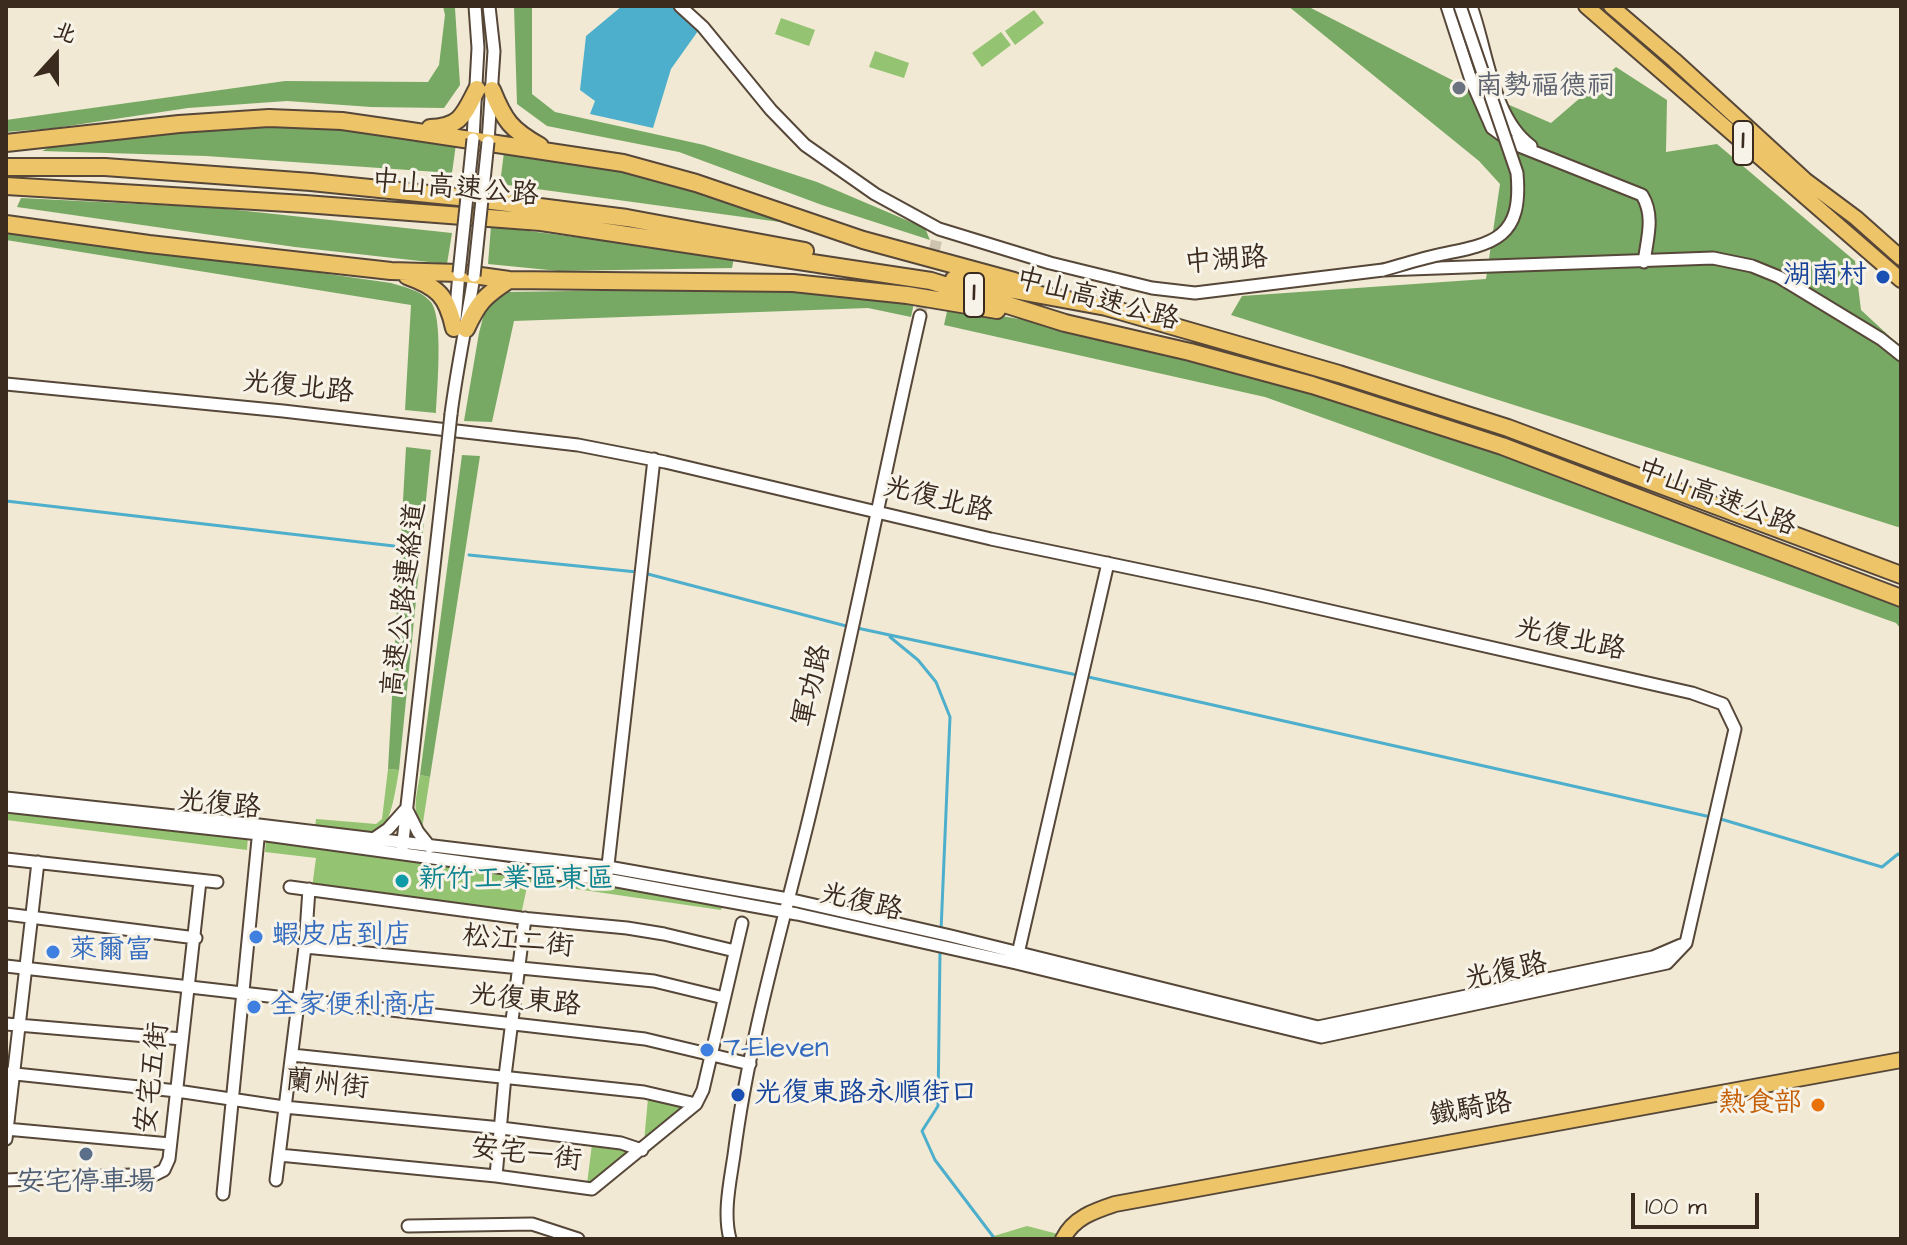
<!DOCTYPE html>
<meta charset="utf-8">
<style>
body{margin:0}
#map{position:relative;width:1907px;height:1245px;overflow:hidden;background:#f1e9d3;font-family:"Architects Daughter","LXGW WenKai TC",sans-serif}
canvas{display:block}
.frame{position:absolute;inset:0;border:8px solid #3b2a1e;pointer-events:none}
.north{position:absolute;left:16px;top:16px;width:80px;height:80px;-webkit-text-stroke:6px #f7f3e8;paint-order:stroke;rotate:21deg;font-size:22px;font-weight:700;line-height:32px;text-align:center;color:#3b2a1e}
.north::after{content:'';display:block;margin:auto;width:28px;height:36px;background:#3b2a1e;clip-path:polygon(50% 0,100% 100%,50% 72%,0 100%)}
.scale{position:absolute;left:1631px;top:1193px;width:128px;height:36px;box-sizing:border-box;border:4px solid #3b2a1e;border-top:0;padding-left:10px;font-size:24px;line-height:28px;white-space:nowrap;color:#3b2a1e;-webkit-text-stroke:6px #f7f3e8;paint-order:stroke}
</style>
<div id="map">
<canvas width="1907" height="1245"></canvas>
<div class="frame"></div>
<div class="north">北</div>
<div class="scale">100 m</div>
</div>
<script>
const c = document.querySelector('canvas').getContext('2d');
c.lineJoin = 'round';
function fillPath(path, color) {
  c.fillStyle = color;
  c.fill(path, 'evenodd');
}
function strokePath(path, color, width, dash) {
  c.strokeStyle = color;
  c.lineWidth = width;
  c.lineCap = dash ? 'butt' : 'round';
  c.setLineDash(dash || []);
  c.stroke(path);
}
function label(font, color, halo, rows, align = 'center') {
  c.font = font + ' "Architects Daughter","LXGW WenKai TC",sans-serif';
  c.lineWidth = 6;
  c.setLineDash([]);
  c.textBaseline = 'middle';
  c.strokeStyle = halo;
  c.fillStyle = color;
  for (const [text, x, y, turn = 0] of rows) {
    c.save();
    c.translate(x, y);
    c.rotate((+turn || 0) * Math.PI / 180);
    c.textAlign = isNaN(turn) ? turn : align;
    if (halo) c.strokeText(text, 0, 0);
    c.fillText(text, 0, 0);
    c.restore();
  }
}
fillPath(new Path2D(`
 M 1034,10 L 1044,23 L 1015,45 L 1005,31 Z
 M 781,18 L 815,30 L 809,46 L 775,34 Z
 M 1001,32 L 1011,45 L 982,67 L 972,53 Z
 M 875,51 L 909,63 L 904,78 L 869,67 Z
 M 388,769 L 399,770 C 387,842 385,837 315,829 L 316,819 L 376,824 L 382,819 Z
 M 420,775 L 430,777 L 422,829 C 411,813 417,793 420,775 Z
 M 6,808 L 248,835 L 247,850 L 6,820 Z
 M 266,839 L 529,873 L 723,903 L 721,910 L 528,882 L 521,915 L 312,888 L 316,858 L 265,852 Z
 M 648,1098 L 690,1105 L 644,1142 Z
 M 592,1144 L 635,1151 L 587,1184 Z
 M 1027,1226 L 1058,1234 L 1056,1239 L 984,1239 Z`), '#94c372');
fillPath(new Path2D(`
 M 443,6 L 455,6 L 455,8 L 460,85 L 444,108 L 371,107 L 287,101 L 188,108 L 55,128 L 6,132 L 6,120 L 285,81 L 428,82 L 439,65 L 445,15 Z
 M 514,6 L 532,6 L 532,94 L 555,112 L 704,145 L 817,182 L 925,228 L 930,240 L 822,205 L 679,152 L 547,126 L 517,104 Z
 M 1288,6 L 1307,6 L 1454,81 L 1551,123 L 1616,67 L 1667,100 L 1666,152 L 1717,144 L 1855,261 L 1861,310 L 1901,347 L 1901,528 L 1231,315 L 1242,296 L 1486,279 L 1500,184 L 1479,161 Z
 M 265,123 L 348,127 L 456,144 L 452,173 L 206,156 L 42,151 L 54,145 Z
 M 504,152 L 641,174 L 754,207 L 780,222 L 500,184 Z
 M 21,198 L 218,208 L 452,233 L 447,264 L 295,247 L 17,207 Z
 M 491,226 L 734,258 L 732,268 L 559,271 L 488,264 Z
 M 6,228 L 391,283 C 404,287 420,290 430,301 C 444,315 437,391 436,413 L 405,410 L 411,305 L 6,240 Z
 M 774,288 L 914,303 L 911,317 L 868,308 L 514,321 L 492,422 L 464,421 L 479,333 L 488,298 L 506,292 Z
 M 948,307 L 1115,335 L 1313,387 L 1647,507 L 1901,604 L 1901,629 L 1896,623 L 1265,397 L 944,325 Z
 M 406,447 L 431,450 L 399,770 L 388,769 Z
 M 462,455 L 480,456 L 430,777 L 420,775 Z`), '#77a964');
fillPath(new Path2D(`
 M 622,6 L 674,6 L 697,24 L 698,31 L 671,69 L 653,128 L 590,114 L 595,101 L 580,90 L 586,36 Z`), '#4dafcc');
strokePath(new Path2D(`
 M 6,501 L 394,546
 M 469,555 L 637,572
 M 644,573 L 850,627
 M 857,628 L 1077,675
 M 890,637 L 918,660 L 936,682 L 950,717 L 941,931
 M 1084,676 L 1724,820 L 1882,867 L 1898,854 L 1901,855
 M 940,951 L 938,1106 L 922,1131 L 935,1160 L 995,1239`), '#4dafcc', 3);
strokePath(new Path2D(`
 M 920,316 L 939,229`), '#cdc3af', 11, [11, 5.5]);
const minor = new Path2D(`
 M 680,6 L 703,27 L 771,110 L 805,145 L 875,194 L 939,229 L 1050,263 L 1152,288 L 1195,293 L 1383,270 L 1713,258 L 1752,266 L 1779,277 L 1881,339 L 1901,355
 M 1447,6 L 1471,80 L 1492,128 L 1514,144 L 1642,195 C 1655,216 1647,239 1644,262
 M 1471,6 C 1487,49 1492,118 1531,146
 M 473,139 L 478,48 L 475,6
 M 488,142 L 494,51 L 489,6
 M 455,319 L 459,273
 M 6,384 L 283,411 L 578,445 L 665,462 L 991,539 L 1260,595 L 1692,693 L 1723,704 L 1735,729 L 1686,943 L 1667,963 L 1321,1037 L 1016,963 L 797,914 L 606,879 L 534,872 L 259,834 L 6,806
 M 451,414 C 457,367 467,322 474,276
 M 6,798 L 259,825 L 608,867 L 788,899 L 951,936 L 1318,1027 L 1653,957 L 1681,945
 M 407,810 L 418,832 L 430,847
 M 372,840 L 388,829 L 405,810
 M 402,850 L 447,451
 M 6,859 L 217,882
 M 607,874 L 654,459
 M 290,887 L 521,918 L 627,928 L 664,934 L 735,951
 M 6,914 L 196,938
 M 305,947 L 654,981 L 724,998
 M 1017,958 L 1108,563
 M 6,966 L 645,1039 L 750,1064
 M 6,1024 L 182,1039
 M 292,1055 L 644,1092 L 696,1104
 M 6,1073 L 177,1091 L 284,1107 L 501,1128 L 621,1143 L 642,1150
 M 6,1129 L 170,1144
 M 6,1139 L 38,862
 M 279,1155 L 496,1176 L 592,1189 L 696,1104 L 703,1090 L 742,923
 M 496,1176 L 505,1076 L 525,918
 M 6,1180 L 156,1174 L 164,1170 L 169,1159 L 200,881
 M 276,1180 L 305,947 L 309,889
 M 223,1194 L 259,829
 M 408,1226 L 532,1224 L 578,1239
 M 730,1239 C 723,1213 730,1182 734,1155 C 748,1045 779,938 806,830 C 848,660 881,487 920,316`);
const major = new Path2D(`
 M 1586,6 L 1901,280
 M 1611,6 L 1674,60 L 1805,180 L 1856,218 L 1901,258
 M 1063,1239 C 1073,1218 1094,1211 1115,1204 L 1901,1060`);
const highway = new Path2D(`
 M 492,90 C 504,120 511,130 540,146
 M 430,128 C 461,127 464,114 477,89
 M 6,143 L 179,124 L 269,118 L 342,121 L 404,130 L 623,163 L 696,183 L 863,240 L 1014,281
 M 6,167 L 105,167 L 311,182 L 468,198 L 627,218 L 805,251
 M 6,186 L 305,204 L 541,222 L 931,281 L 1065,323 L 1190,352 L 1312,385 L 1502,446 L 1901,598
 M 6,224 L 149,244 L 391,271 L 459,273 L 509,280 L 793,283 L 907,295 L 997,310
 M 407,276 C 438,287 447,296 454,328
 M 954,279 L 1106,307 L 1339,374 L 1508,428 L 1901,575
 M 466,329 C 478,303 484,296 509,280`);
strokePath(minor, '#564739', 15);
strokePath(major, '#564739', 18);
strokePath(highway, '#564739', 20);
strokePath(minor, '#fff', 11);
strokePath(major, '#eec469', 14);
strokePath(highway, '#eec469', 16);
const minorBridge = new Path2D(`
 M 1383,270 C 1401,265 1420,259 1438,255 C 1494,244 1523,239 1517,173 L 1460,6
 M 459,273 L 473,139
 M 474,276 L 488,142
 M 447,451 L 451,414`);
strokePath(minorBridge, '#564739', 15, []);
strokePath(minorBridge, '#fff', 11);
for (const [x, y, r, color] of [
 [1459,88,8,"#6b7280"],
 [1883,277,8,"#1a4fb4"],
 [402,881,8,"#0f9aa8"],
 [256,937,8,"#3f7fe0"],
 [53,952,8,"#3f7fe0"],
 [254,1007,8,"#3f7fe0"],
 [707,1050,8,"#3f7fe0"],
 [738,1095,8,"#1a4fb4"],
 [1818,1105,8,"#e8710a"],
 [86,1154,8,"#5c6f8a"]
]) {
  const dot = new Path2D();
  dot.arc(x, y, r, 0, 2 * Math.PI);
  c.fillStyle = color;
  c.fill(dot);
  strokePath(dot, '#f7f3e8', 3);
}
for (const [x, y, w] of [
 [1743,143,20],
 [974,295,20]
]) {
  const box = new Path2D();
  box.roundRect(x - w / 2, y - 22, w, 44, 6);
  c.fillStyle = '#f7f3e8';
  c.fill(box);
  strokePath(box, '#3b2a1e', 2);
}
label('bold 26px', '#3b2a1e', null, [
 ["1",1743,143],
 ["1",974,295]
]);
label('28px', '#5b616d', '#f7f3e8', [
 ["南勢福德祠",1475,88]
], 'left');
label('28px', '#3b2a1e', '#f7f3e8', [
 ["中山高速公路",455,190,5],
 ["中湖路",1226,262,-4],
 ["中山高速公路",1097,301,15],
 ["光復北路",298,389,6],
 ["中山高速公路",1716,499,21],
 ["光復北路",938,501,14],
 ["高速公路連絡道",406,600,-83],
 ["光復北路",1570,641,12],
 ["軍功路",814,686,-77],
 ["光復路",219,806,6],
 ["光復路",861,904,13],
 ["松江二街",518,943,6],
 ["光復路",1506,973,-12],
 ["光復東路",525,1002,6],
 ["安宅五街",154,1078,-83],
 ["蘭州街",327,1086,6],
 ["鐵騎路",1471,1111,-10],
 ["安宅一街",526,1156,7]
]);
label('28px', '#164399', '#f7f3e8', [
 ["湖南村",1867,277],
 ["光復東路永順街口",754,1095,"left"]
], 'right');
label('28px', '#0d838f', '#f7f3e8', [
 ["新竹工業區東區",418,881]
], 'left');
label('28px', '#366cbe', '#f7f3e8', [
 ["蝦皮店到店",272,937],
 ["萊爾富",69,952],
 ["全家便利商店",270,1007],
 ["7-Eleven",723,1050]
], 'left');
label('28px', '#c56008', '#f7f3e8', [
 ["熱食部",1802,1105]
], 'right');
label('28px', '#4e5e75', '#f7f3e8', [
 ["安宅停車場",86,1184]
]);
</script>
